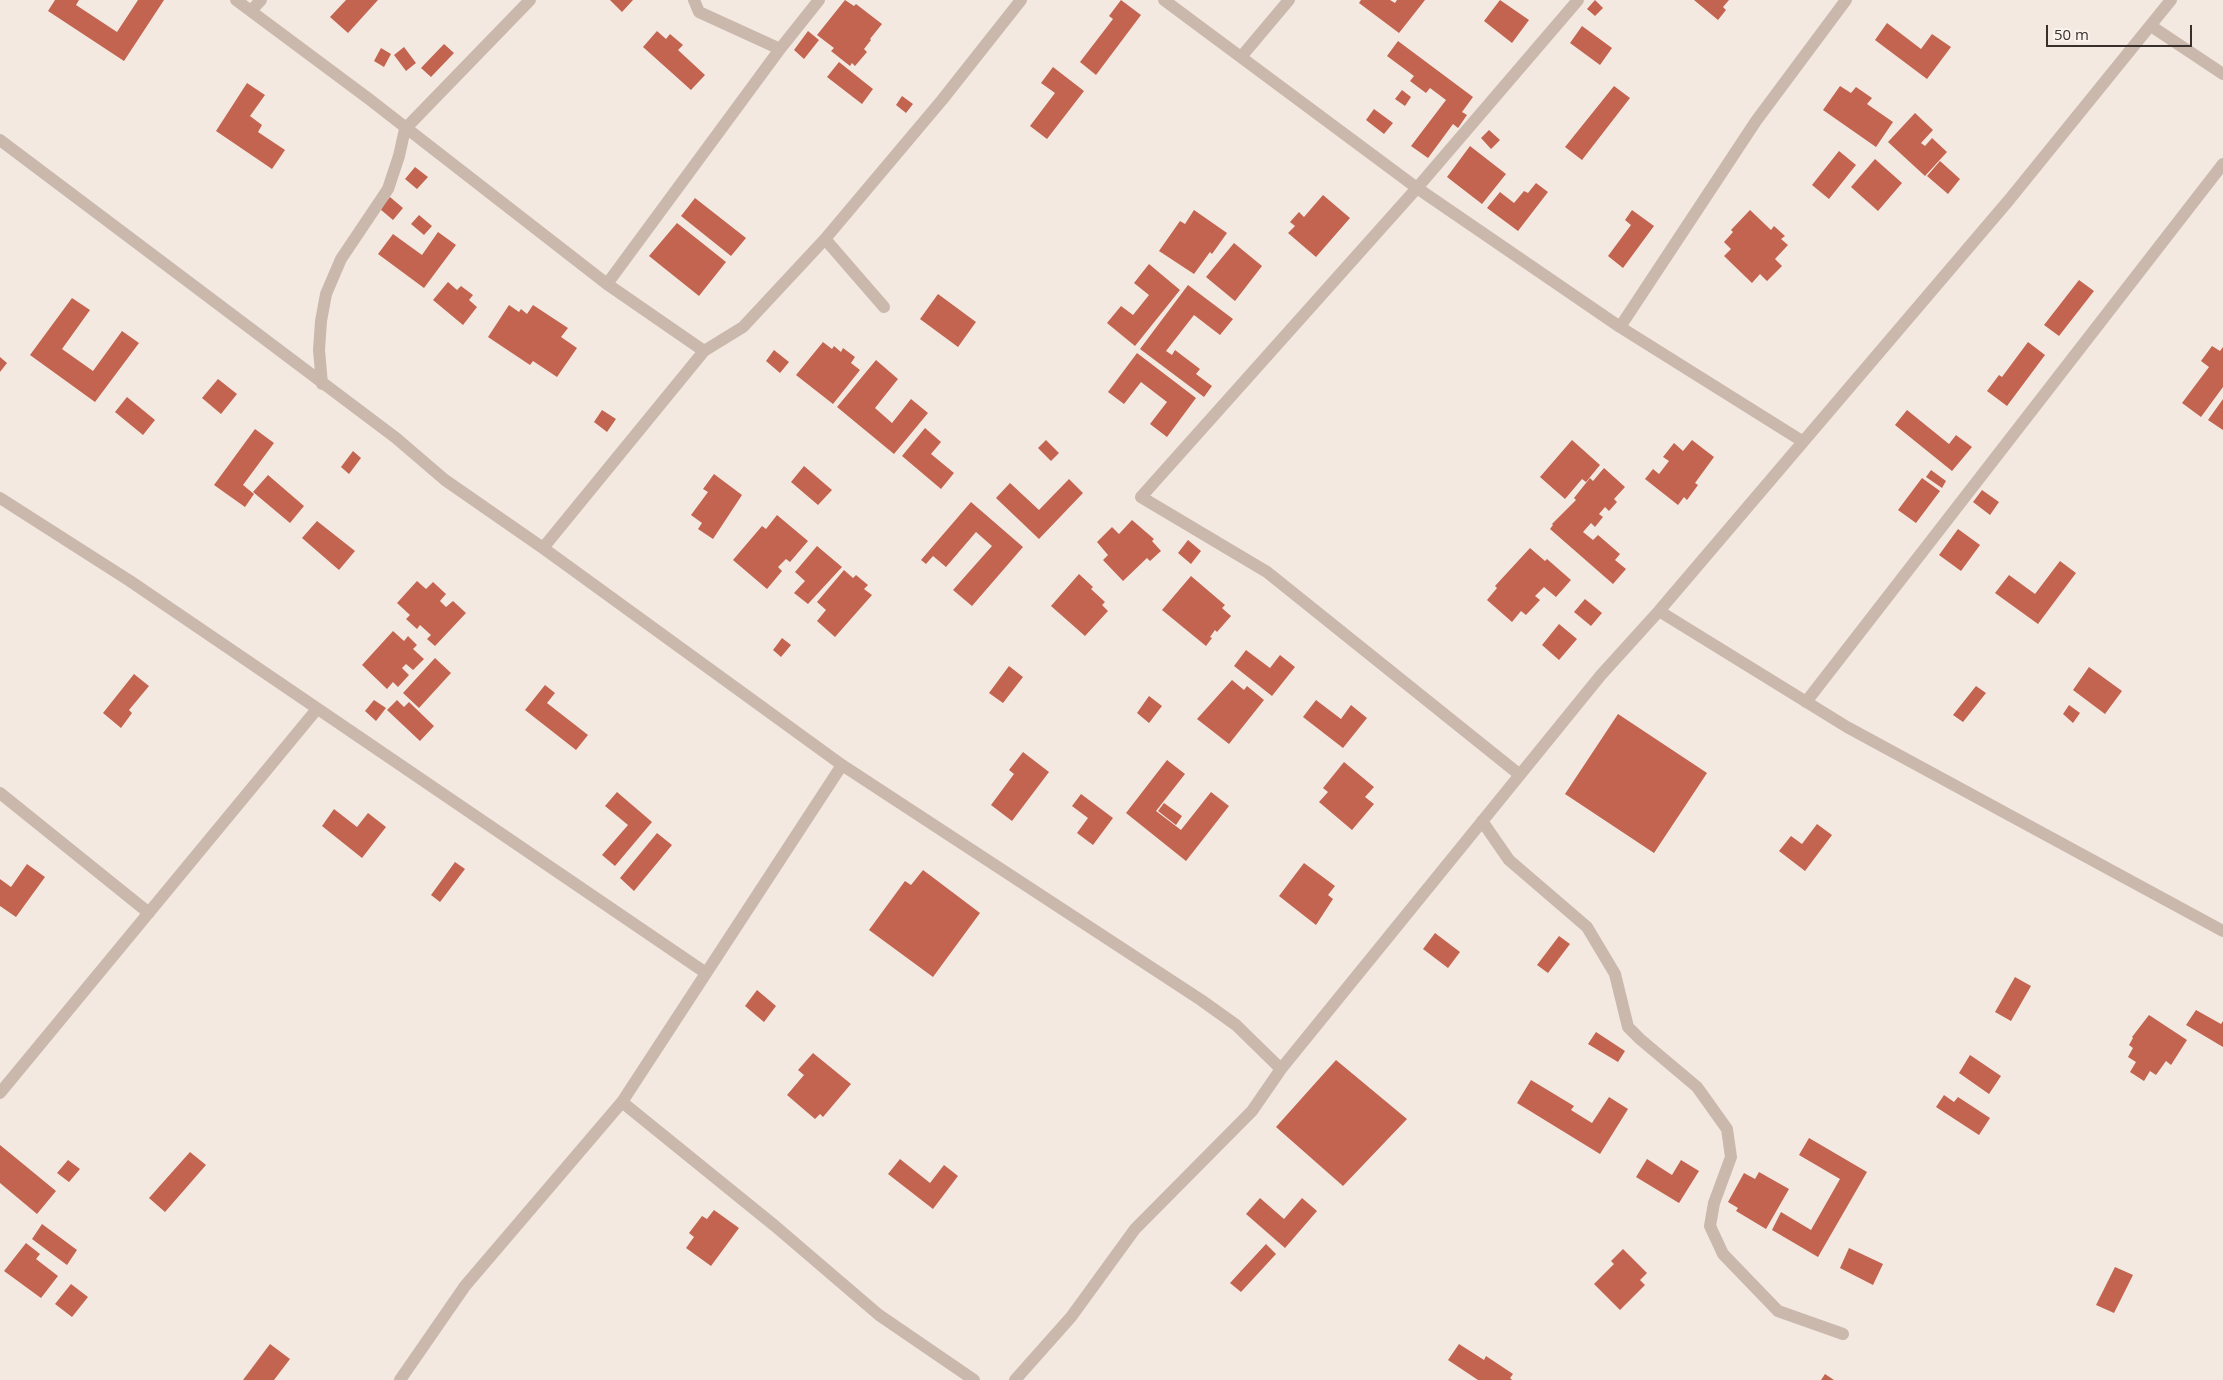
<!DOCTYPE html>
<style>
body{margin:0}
#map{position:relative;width:2223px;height:1380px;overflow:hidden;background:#f3e9e1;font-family:"Open Sans",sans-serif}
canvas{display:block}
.scale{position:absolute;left:2046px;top:25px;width:146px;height:22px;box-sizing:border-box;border:2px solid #392f2b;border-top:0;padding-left:6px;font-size:15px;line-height:18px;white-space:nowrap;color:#392f2b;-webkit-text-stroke:4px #faf3ed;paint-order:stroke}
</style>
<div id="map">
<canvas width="2223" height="1380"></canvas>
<div class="scale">50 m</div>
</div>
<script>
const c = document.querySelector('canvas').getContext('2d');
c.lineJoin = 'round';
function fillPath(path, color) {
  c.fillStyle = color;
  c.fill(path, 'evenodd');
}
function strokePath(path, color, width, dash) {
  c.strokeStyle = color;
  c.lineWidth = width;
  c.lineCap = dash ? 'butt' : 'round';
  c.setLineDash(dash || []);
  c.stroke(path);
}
fillPath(new Path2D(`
 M 55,0 L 79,0 L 76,5 L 117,32 L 138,0 L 164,0 L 124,61 L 48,11 Z
 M 346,0 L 378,0 L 348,33 L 330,17 Z
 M 610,0 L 633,0 L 622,12 Z
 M 845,0 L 854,6 L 856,4 L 882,24 L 870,39 L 871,40 L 864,49 L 867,52 L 855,66 L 852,63 L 850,66 L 831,51 L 834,48 L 817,35 Z
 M 1121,0 L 1141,15 L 1096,75 L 1080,62 L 1113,19 L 1109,16 Z
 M 1361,0 L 1390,0 L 1395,3 L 1397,0 L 1425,0 L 1399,33 L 1359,3 Z
 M 1500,0 L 1529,20 L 1512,43 L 1484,21 Z
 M 1595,0 L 1603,8 L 1595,16 L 1587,9 Z
 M 1694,0 L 1729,0 L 1723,7 L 1726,10 L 1718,20 Z
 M 1887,23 L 1921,49 L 1932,34 L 1951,47 L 1927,79 L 1875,40 Z
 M 1582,26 L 1612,48 L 1600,65 L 1570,43 Z
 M 657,31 L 666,39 L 670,34 L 683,45 L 678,50 L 705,75 L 691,90 L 643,47 Z
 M 808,31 L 819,40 L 804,59 L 794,50 Z
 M 1398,41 L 1473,97 L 1462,112 L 1467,115 L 1458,128 L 1453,124 L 1428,158 L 1411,146 L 1446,100 L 1430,88 L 1426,93 L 1410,81 L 1414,76 L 1387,56 Z
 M 444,44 L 454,53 L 431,77 L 421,68 Z
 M 404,47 L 416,63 L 406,71 L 394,55 Z
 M 381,48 L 391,54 L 384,67 L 374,61 Z
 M 839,62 L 873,89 L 862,104 L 827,77 Z
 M 1053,67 L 1084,91 L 1047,139 L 1030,126 L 1055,93 L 1041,83 Z
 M 247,83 L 265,95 L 250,116 L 262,125 L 258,132 L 285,150 L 272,169 L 216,131 Z
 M 1614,86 L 1630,98 L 1582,160 L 1565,147 Z
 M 1840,86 L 1851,93 L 1856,87 L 1872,98 L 1867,104 L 1893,122 L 1876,147 L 1823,110 Z
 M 1402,90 L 1411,97 L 1405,106 L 1395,99 Z
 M 902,96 L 913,104 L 906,113 L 896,105 Z
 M 1374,109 L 1393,123 L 1384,134 L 1366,120 Z
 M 1915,113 L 1933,130 L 1921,143 L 1925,146 L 1932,138 L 1947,152 L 1925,176 L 1888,142 Z
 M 1489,130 L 1500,140 L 1491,149 L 1481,138 Z
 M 1470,146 L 1506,174 L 1482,204 L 1447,177 Z
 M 1839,151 L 1856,165 L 1829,199 L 1812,185 Z
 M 1875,159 L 1902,183 L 1878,211 L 1851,187 Z
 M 1940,161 L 1960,179 L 1948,194 L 1927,176 Z
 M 415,167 L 428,177 L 417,189 L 405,179 Z
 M 1536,183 L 1548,192 L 1518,231 L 1487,208 L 1500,192 L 1514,203 L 1524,191 L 1528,193 Z
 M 1323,195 L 1350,218 L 1316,257 L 1288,233 L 1295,226 L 1290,222 L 1299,212 L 1304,217 Z
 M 390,197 L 403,208 L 393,220 L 380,209 Z
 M 695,198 L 746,238 L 731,256 L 681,216 Z
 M 1194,210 L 1227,233 L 1212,254 L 1210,252 L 1194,274 L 1159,251 L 1180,221 L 1185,224 Z
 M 1632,210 L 1654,226 L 1623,268 L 1608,256 L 1631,225 L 1625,220 Z
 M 1750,210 L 1771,230 L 1774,226 L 1785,236 L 1781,239 L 1788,245 L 1775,259 L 1782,266 L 1767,281 L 1760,274 L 1752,283 L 1724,256 L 1731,249 L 1724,242 L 1733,232 L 1731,230 Z
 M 419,215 L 432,226 L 424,235 L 411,224 Z
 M 677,223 L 726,262 L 699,296 L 649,256 Z
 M 438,232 L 456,245 L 424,288 L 378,254 L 393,234 L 422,255 Z
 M 1234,243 L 1262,266 L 1235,301 L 1206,277 Z
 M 1149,264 L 1180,290 L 1135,346 L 1107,323 L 1121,306 L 1133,315 L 1149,295 L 1134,283 Z
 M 2079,280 L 2094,291 L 2059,336 L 2044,325 Z
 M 448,282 L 457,290 L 461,286 L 473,295 L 469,300 L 477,307 L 463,325 L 433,300 Z
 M 1188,285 L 1233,319 L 1220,335 L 1194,315 L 1166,351 L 1172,355 L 1175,350 L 1200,369 L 1196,374 L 1212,386 L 1204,397 L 1140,349 Z
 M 938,294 L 976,322 L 958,347 L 920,319 Z
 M 72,298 L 90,310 L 62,349 L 93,371 L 122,331 L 139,343 L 95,402 L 30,355 Z
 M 509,305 L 519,312 L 521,309 L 527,314 L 533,305 L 568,328 L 561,337 L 577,348 L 557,377 L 533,361 L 530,365 L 488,337 Z
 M 823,342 L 832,349 L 834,346 L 841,352 L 843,348 L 855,357 L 851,363 L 860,370 L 833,404 L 796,375 Z
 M 2028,342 L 2045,355 L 2007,406 L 1987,391 L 1999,375 L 2002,377 Z
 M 2212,346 L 2220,351 L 2223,347 L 2223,387 L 2201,417 L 2182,403 L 2209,367 L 2201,361 Z
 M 774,350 L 789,362 L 780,373 L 766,361 Z
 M 1137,353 L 1196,398 L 1167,437 L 1150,424 L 1167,402 L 1141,382 L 1124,404 L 1108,392 Z
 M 0,357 L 7,363 L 0,372 Z
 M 876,360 L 898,379 L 875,408 L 892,423 L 911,399 L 928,413 L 894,454 L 837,407 Z
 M 218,379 L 237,394 L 221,414 L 202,398 Z
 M 127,397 L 155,420 L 143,435 L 115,412 Z
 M 2223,399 L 2223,430 L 2208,420 Z
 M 602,410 L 616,419 L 607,432 L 594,422 Z
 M 1907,410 L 1949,444 L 1956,435 L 1972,447 L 1952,471 L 1895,425 Z
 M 925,428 L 941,442 L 931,454 L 954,473 L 941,489 L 902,456 Z
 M 255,429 L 274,443 L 243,485 L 254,494 L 245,507 L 214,485 Z
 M 1046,440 L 1059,453 L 1051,461 L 1038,448 Z
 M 1572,440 L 1600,465 L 1586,482 L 1582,479 L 1565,499 L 1540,477 Z
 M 1692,440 L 1714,457 L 1695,483 L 1698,485 L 1687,500 L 1684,497 L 1678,505 L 1645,479 L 1653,469 L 1659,474 L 1669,461 L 1663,457 L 1674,443 L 1683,451 Z
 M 353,451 L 361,458 L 349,474 L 341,467 Z
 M 804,466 L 832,490 L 818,505 L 791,482 Z
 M 1604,468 L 1625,487 L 1614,499 L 1617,502 L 1609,511 L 1605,507 L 1599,514 L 1603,517 L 1595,527 L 1591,523 L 1583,532 L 1593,540 L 1598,535 L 1620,554 L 1615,560 L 1626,569 L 1613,584 L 1550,529 L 1553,525 L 1552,524 L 1576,500 L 1574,498 L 1590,478 L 1593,481 Z
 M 1931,470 L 1946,481 L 1942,488 L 1926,477 Z
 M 714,474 L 742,495 L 713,539 L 698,529 L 702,523 L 691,515 L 708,492 L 703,489 Z
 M 268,475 L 304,506 L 290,523 L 253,492 Z
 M 1922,478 L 1940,491 L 1916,523 L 1898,510 Z
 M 1069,479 L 1083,493 L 1039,539 L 996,498 L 1010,483 L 1039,510 Z
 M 1982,490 L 1999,502 L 1990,515 L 1973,502 Z
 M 971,502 L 1023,547 L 972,606 L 953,590 L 992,546 L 976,532 L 946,567 L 933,556 L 926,564 L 921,560 Z
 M 777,515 L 808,541 L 790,562 L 786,559 L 778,567 L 782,571 L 767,589 L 733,560 L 762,526 L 766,529 Z
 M 1132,520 L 1154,539 L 1152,541 L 1161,551 L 1150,561 L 1147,558 L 1123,581 L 1103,560 L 1108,555 L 1097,542 L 1112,527 L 1119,534 Z
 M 317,521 L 355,551 L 339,570 L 302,538 Z
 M 1958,529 L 1980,545 L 1961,571 L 1939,555 Z
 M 1188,540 L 1201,551 L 1191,564 L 1178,553 Z
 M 817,546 L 842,567 L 808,604 L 794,593 L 805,581 L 795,572 Z
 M 1530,548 L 1545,561 L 1547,559 L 1571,580 L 1556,597 L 1544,587 L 1535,596 L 1540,600 L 1526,615 L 1521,611 L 1512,622 L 1487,600 L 1497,588 L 1495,586 Z
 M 2060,561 L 2076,573 L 2038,624 L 1995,593 L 2009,575 L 2035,594 Z
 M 844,570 L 853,578 L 856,575 L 868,585 L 864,589 L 872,595 L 835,637 L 817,621 L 826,610 L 817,602 Z
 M 1079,574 L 1093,587 L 1091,589 L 1105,602 L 1102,605 L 1108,611 L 1085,636 L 1051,606 Z
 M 1191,576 L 1225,605 L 1222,608 L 1231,616 L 1217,632 L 1215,630 L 1210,637 L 1212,638 L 1206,646 L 1162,610 Z
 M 417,581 L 426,589 L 433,582 L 446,594 L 440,601 L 446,607 L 453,601 L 466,613 L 435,646 L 427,639 L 431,635 L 420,625 L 417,629 L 406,619 L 410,615 L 397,603 Z
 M 1585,599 L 1602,613 L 1591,626 L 1574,612 Z
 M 1559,624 L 1577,639 L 1559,660 L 1542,645 Z
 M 393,631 L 404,641 L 408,636 L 417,645 L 413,649 L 424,659 L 413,670 L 406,664 L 402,668 L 409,675 L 398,687 L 393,682 L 387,689 L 362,665 Z
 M 782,638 L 791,645 L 781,657 L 773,650 Z
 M 1246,650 L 1270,668 L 1280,655 L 1295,667 L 1272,696 L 1234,666 Z
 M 435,658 L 451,673 L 419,708 L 403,693 Z
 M 1009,666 L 1023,677 L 1003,703 L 989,693 Z
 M 2089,667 L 2122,691 L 2105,714 L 2073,690 Z
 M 134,674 L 149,686 L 129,710 L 132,713 L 121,728 L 103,713 Z
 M 1232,680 L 1244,690 L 1247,686 L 1264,700 L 1229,744 L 1197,719 Z
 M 545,685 L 555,693 L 547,703 L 588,735 L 576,750 L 525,710 Z
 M 1976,686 L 1986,693 L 1963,722 L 1953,715 Z
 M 1149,696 L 1162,706 L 1149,723 L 1137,713 Z
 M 374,700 L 386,708 L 376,721 L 365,711 Z
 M 397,700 L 404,707 L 409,702 L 434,726 L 420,741 L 387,710 Z
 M 1316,700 L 1341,719 L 1351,705 L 1367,718 L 1343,748 L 1303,717 Z
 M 2069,705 L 2080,713 L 2073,723 L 2063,714 Z
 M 1618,714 L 1707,773 L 1654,853 L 1565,794 Z
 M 1023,752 L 1049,772 L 1012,821 L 991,805 L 1014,774 L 1009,770 Z
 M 1167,760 L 1185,774 L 1156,811 L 1181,830 L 1211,792 L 1229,806 L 1186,861 L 1126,813 Z
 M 1344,762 L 1374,787 L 1365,797 L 1374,804 L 1352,830 L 1319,802 L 1328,792 L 1323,788 Z
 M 617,792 L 652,822 L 615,866 L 602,855 L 628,825 L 605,806 Z
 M 1081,794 L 1113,818 L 1093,845 L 1077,833 L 1088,818 L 1072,806 Z
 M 1164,803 L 1182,816 L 1176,825 L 1158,811 Z
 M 334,809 L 357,827 L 368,813 L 386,827 L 362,858 L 322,826 Z
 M 1817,824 L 1832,835 L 1805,871 L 1779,851 L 1791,836 L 1802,844 Z
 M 657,833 L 672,845 L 634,891 L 620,878 Z
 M 455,862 L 465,869 L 440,902 L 431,895 Z
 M 1304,863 L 1335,886 L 1328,895 L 1333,899 L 1316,925 L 1279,896 Z
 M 27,864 L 45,877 L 16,917 L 0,906 L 0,879 L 11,887 Z
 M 923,870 L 980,913 L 933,977 L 869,930 L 905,881 L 911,885 Z
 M 1435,933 L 1460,952 L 1448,968 L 1423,949 Z
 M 1559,936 L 1570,944 L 1548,973 L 1537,965 Z
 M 2015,977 L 2031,986 L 2011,1021 L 1995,1012 Z
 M 757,990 L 776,1006 L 764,1022 L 745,1006 Z
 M 2196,1010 L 2221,1024 L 2223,1021 L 2223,1047 L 2186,1025 Z
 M 2149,1015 L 2187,1040 L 2171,1065 L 2166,1061 L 2156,1075 L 2150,1071 L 2144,1081 L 2130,1072 L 2136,1062 L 2128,1057 L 2133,1048 L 2129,1045 L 2133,1038 L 2132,1037 Z
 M 1596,1032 L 1625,1051 L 1618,1062 L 1588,1044 Z
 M 813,1053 L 851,1084 L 823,1117 L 820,1114 L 815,1119 L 787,1095 L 804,1075 L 798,1070 Z
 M 1970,1055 L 2001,1076 L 1989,1094 L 1959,1073 Z
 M 1336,1060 L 1407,1119 L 1343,1186 L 1276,1127 Z
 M 1531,1080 L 1574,1106 L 1571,1110 L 1592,1123 L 1609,1097 L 1628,1109 L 1600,1154 L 1517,1103 Z
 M 1944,1095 L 1954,1102 L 1958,1097 L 1990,1118 L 1979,1135 L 1936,1107 Z
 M 1809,1138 L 1867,1172 L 1818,1257 L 1772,1230 L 1781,1212 L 1811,1230 L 1840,1179 L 1799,1155 Z
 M 0,1145 L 56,1191 L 37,1214 L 0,1183 Z
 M 190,1152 L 206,1165 L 165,1212 L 149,1198 Z
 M 900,1159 L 930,1183 L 944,1165 L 958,1176 L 933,1209 L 888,1174 Z
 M 1647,1159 L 1672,1175 L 1681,1160 L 1699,1171 L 1679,1203 L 1636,1177 Z
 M 68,1160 L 80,1169 L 69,1182 L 57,1173 Z
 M 1759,1172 L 1789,1189 L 1766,1229 L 1736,1211 L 1738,1208 L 1728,1202 L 1744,1173 L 1755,1179 Z
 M 1260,1198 L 1284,1219 L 1302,1198 L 1317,1211 L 1285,1248 L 1246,1214 Z
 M 714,1210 L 739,1228 L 711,1266 L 686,1248 L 694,1237 L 689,1233 L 702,1216 L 707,1219 Z
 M 42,1224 L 77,1250 L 67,1265 L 32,1239 Z
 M 26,1243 L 40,1254 L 36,1259 L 58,1276 L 41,1298 L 4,1271 Z
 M 1266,1244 L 1276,1254 L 1241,1292 L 1230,1283 Z
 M 1849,1248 L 1883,1264 L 1873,1285 L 1840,1268 Z
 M 1623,1249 L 1647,1273 L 1640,1280 L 1645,1285 L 1620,1310 L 1594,1284 L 1614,1264 L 1611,1261 Z
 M 2115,1267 L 2133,1275 L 2114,1313 L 2096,1305 Z
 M 71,1284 L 88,1297 L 72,1317 L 55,1304 Z
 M 270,1344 L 290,1359 L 274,1380 L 243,1380 Z
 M 1459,1344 L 1484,1360 L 1486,1356 L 1513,1374 L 1510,1378 L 1512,1380 L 1478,1380 L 1448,1360 Z
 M 1825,1374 L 1834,1380 L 1821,1380 Z`), '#c26450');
strokePath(new Path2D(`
 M 236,0 L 369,99 L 607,284 L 704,351
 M 694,0 L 699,12 L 780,49
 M 1164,0 L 1417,188 L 1620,327 L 1802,441
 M 251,11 L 261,0
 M 2151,26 L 2223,74
 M 1241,57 L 1289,0
 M 0,140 L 396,438 L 445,480 L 543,548 L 842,765 L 1201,1000 L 1236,1025 L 1281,1069
 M 825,239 L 884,307
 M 607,284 L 780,49 L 819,0
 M 1620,327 L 1756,121 L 1846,0
 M 322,384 L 319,350 L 321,321 L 326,294 L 341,259 L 388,189 L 399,156 L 405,129 L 530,0
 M 0,498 L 130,581 L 706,973
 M 543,548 L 704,351 L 743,327 L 825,239 L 942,100 L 1021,0
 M 1659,611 L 1847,727 L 2223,931
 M 1806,702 L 2223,164
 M 1520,775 L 1267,572 L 1141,497 L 1417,188 L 1578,0
 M 0,793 L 149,913
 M 1482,821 L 1509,860 L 1587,927 L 1615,974 L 1628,1027 L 1640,1039 L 1697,1087 L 1727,1129 L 1731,1157 L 1714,1203 L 1710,1226 L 1723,1254 L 1778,1311 L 1843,1334
 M 0,1093 L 317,709
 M 622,1102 L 842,765
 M 400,1380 L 465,1286 L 622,1102 L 775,1226 L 879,1315 L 974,1380
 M 1015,1380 L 1071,1317 L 1135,1229 L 1252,1111 L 1281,1069 L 1601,675 L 1659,611 L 2009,200 L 2171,0`), '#cbb8ad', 12);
</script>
